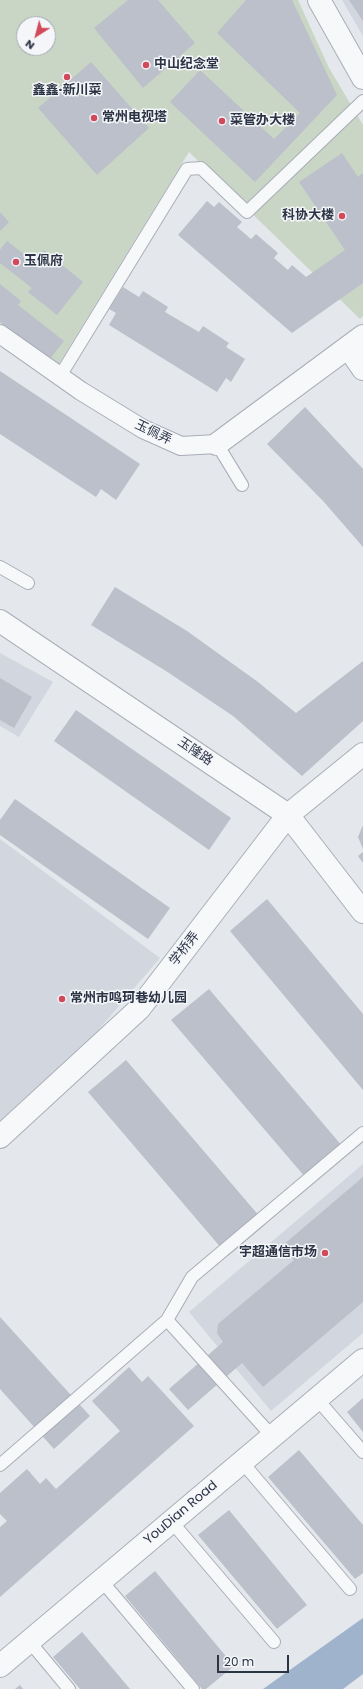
<!DOCTYPE html>
<meta charset="utf-8">
<style>
body{margin:0}
#map{position:relative;width:363px;height:1689px;overflow:hidden;background:#e4e7ec;font-family:Poppins,sans-serif}
canvas{display:block}
.north{position:absolute;left:16px;top:16px;width:40px;height:40px;box-sizing:border-box;background:#f4f6f9;border:1px solid #a4a8b1;border-radius:50%;rotate:216deg;font-size:11px;font-weight:700;line-height:16px;text-align:center;color:#2b3445}
.north::after{content:'';display:block;margin:auto;width:14px;height:18px;background:#d1495b;clip-path:polygon(50% 0,100% 100%,50% 72%,0 100%)}
.scale{position:absolute;left:217px;top:1655px;width:72px;height:18px;box-sizing:border-box;border:2px solid #2b3445;border-top:0;padding-left:5px;font-size:12px;line-height:14px;white-space:nowrap;color:#2b3445;-webkit-text-stroke:3px #f4f6f9;paint-order:stroke}
</style>
<div id="map">
<canvas width="363" height="1689"></canvas>
<div class="north">N</div>
<div class="scale">20 m</div>
</div>
<script>
const c = document.querySelector('canvas').getContext('2d');
c.lineJoin = 'round';
function fillPath(path, color) {
  c.fillStyle = color;
  c.fill(path, 'evenodd');
}
function strokePath(path, color, width, dash) {
  c.strokeStyle = color;
  c.lineWidth = width;
  c.lineCap = dash ? 'butt' : 'round';
  c.setLineDash(dash || []);
  c.stroke(path);
}
function label(font, color, halo, rows, align = 'center') {
  c.font = font + ' Poppins,"Noto Sans SC",sans-serif';
  c.lineWidth = 3;
  c.setLineDash([]);
  c.textBaseline = 'middle';
  c.strokeStyle = halo;
  c.fillStyle = color;
  for (const [text, x, y, turn = 0] of rows) {
    c.save();
    c.translate(x, y);
    c.rotate((+turn || 0) * Math.PI / 180);
    c.textAlign = isNaN(turn) ? turn : align;
    if (halo) c.strokeText(text, 0, 0);
    c.fillText(text, 0, 0);
    c.restore();
  }
}
fillPath(new Path2D(`
 M 342,0 L 363,0 L 363,36 Z
 M 0,653 L 53,682 L 19,737 L 0,726 Z
 M 0,839 L 160,958 L 89,1041 L 0,1125 Z
 M 363,1164 L 363,1333 L 271,1411 L 189,1312 Z`), '#d2d6de');
fillPath(new Path2D(`
 M 0,0 L 298,0 L 329,68 L 363,125 L 363,316 L 360,319 L 189,152 L 57,367 L 0,323 ZM 24,24 L 48,24 L 48,48 L 24,48 Z`), '#c9d6c5');
fillPath(new Path2D(`
 M 363,1618 L 363,1674 L 343,1689 L 263,1689 Z`), '#9fb4cc');
fillPath(new Path2D(`
 M 128,0 L 158,0 L 195,43 L 143,88 L 94,28 Z
 M 246,0 L 292,0 L 337,95 L 255,182 L 170,102 L 200,70 L 274,139 L 300,113 L 217,33 Z
 M 349,0 L 363,0 L 363,21 Z
 M 91,62 L 149,128 L 97,175 L 38,108 Z
 M 342,153 L 358,177 L 363,173 L 363,283 L 292,333 L 178,235 L 207,201 L 214,207 L 219,202 L 242,222 L 237,227 L 251,239 L 256,234 L 278,253 L 274,258 L 288,270 L 292,265 L 306,277 L 345,250 L 299,182 Z
 M 0,212 L 9,222 L 0,231 Z
 M 7,241 L 34,262 L 44,250 L 83,282 L 57,315 L 28,292 L 32,288 L 0,263 L 0,250 Z
 M 0,284 L 21,301 L 18,305 L 64,341 L 49,360 L 0,322 Z
 M 123,287 L 139,297 L 143,291 L 168,307 L 165,312 L 199,332 L 203,326 L 229,343 L 226,347 L 245,359 L 231,382 L 226,378 L 217,392 L 109,325 L 116,313 L 109,309 Z
 M 0,371 L 140,464 L 116,500 L 101,489 L 96,497 L 0,434 Z
 M 305,407 L 363,469 L 363,547 L 324,502 L 267,444 Z
 M 115,587 L 187,631 L 258,682 L 296,713 L 363,661 L 363,721 L 302,776 L 233,716 L 166,671 L 91,625 Z
 M 0,678 L 32,697 L 14,728 L 0,720 Z
 M 76,710 L 231,818 L 209,850 L 54,741 Z
 M 15,799 L 170,908 L 148,939 L 0,835 L 0,820 Z
 M 363,825 L 363,849 L 358,837 Z
 M 363,852 L 363,863 L 358,856 Z
 M 267,899 L 363,1014 L 363,1090 L 230,931 Z
 M 209,989 L 348,1153 L 311,1184 L 171,1020 Z
 M 126,1060 L 266,1224 L 228,1256 L 88,1092 Z
 M 363,1177 L 363,1302 L 263,1387 L 242,1363 L 188,1410 L 169,1389 L 223,1342 L 217,1333 L 218,1324 L 294,1260 L 282,1246 Z
 M 0,1317 L 90,1416 L 54,1449 L 0,1389 Z
 M 129,1367 L 142,1382 L 148,1376 L 194,1426 L 0,1597 L 0,1527 L 7,1521 L 0,1514 L 0,1493 L 27,1469 L 40,1484 L 46,1478 L 56,1489 L 120,1431 L 92,1401 Z
 M 363,1398 L 363,1432 L 347,1412 Z
 M 299,1450 L 363,1525 L 363,1573 L 355,1579 L 268,1477 Z
 M 229,1510 L 307,1605 L 277,1629 L 198,1535 Z
 M 155,1571 L 234,1666 L 206,1689 L 202,1689 L 125,1596 Z
 M 82,1632 L 130,1689 L 80,1689 L 53,1657 Z
 M 20,1685 L 23,1689 L 15,1689 Z`), '#bbc0ca');
const service = new Path2D(`
 M 60,376 L 187,169 L 201,168 L 247,212 L 363,101
 M 217,444 L 242,485
 M 0,567 L 28,583
 M 167,1320 L 272,1436
 M 317,1399 L 363,1452
 M 242,1462 L 350,1589
 M 0,1465 L 167,1320 L 192,1277 L 363,1133
 M 171,1521 L 274,1642
 M 101,1580 L 193,1689
 M 29,1641 L 69,1689`);
const pedestrian = new Path2D(`
 M 0,334 L 81,391 L 143,429 L 181,446 L 217,444`);
const minor = new Path2D(`
 M 319,0 L 363,78
 M 348,347 L 363,369
 M 217,444 L 363,336
 M 0,621 L 288,815 L 363,912
 M 0,1137 L 139,1009 L 288,815 L 363,754`);
const tertiary = new Path2D(`
 M 0,1666 L 363,1360`);
strokePath(service, '#a9aeb7', 14);
strokePath(pedestrian, '#a9aeb7', 20);
strokePath(minor, '#a9aeb7', 24);
strokePath(tertiary, '#a9aeb7', 24);
strokePath(service, '#f7f8fa', 12);
strokePath(pedestrian, '#f7f8fa', 18);
strokePath(minor, '#f7f8fa', 22);
strokePath(tertiary, '#f7f8fa', 22);
for (const [x, y, r, color] of [
 [146,65,4,"#d1495b"],
 [67,77,4,"#d1495b"],
 [94,118,4,"#d1495b"],
 [222,121,4,"#d1495b"],
 [342,216,4,"#d1495b"],
 [16,262,4,"#d1495b"],
 [62,999,4,"#d1495b"],
 [325,1253,4,"#d1495b"]
]) {
  const dot = new Path2D();
  dot.arc(x, y, r, 0, 2 * Math.PI);
  c.fillStyle = color;
  c.fill(dot);
  strokePath(dot, '#f4f6f9', 1.5);
}
label('bold 13px', '#2b3445', '#f4f6f9', [
 ["中山纪念堂",154,65],
 ["鑫鑫·新川菜",67,91,"center"],
 ["常州电视塔",102,118],
 ["菜管办大楼",230,121],
 ["科协大楼",334,216,"right"],
 ["玉佩府",24,262],
 ["常州市鸣珂巷幼儿园",70,999],
 ["宇超通信市场",317,1253,"right"]
], 'left');
label('13px', '#2b3445', '#f4f6f9', [
 ["玉佩弄",153,433,26],
 ["玉隆路",195,752,34],
 ["学桥弄",185,949,-52],
 ["YouDian Road",181,1513,-40]
]);
</script>
